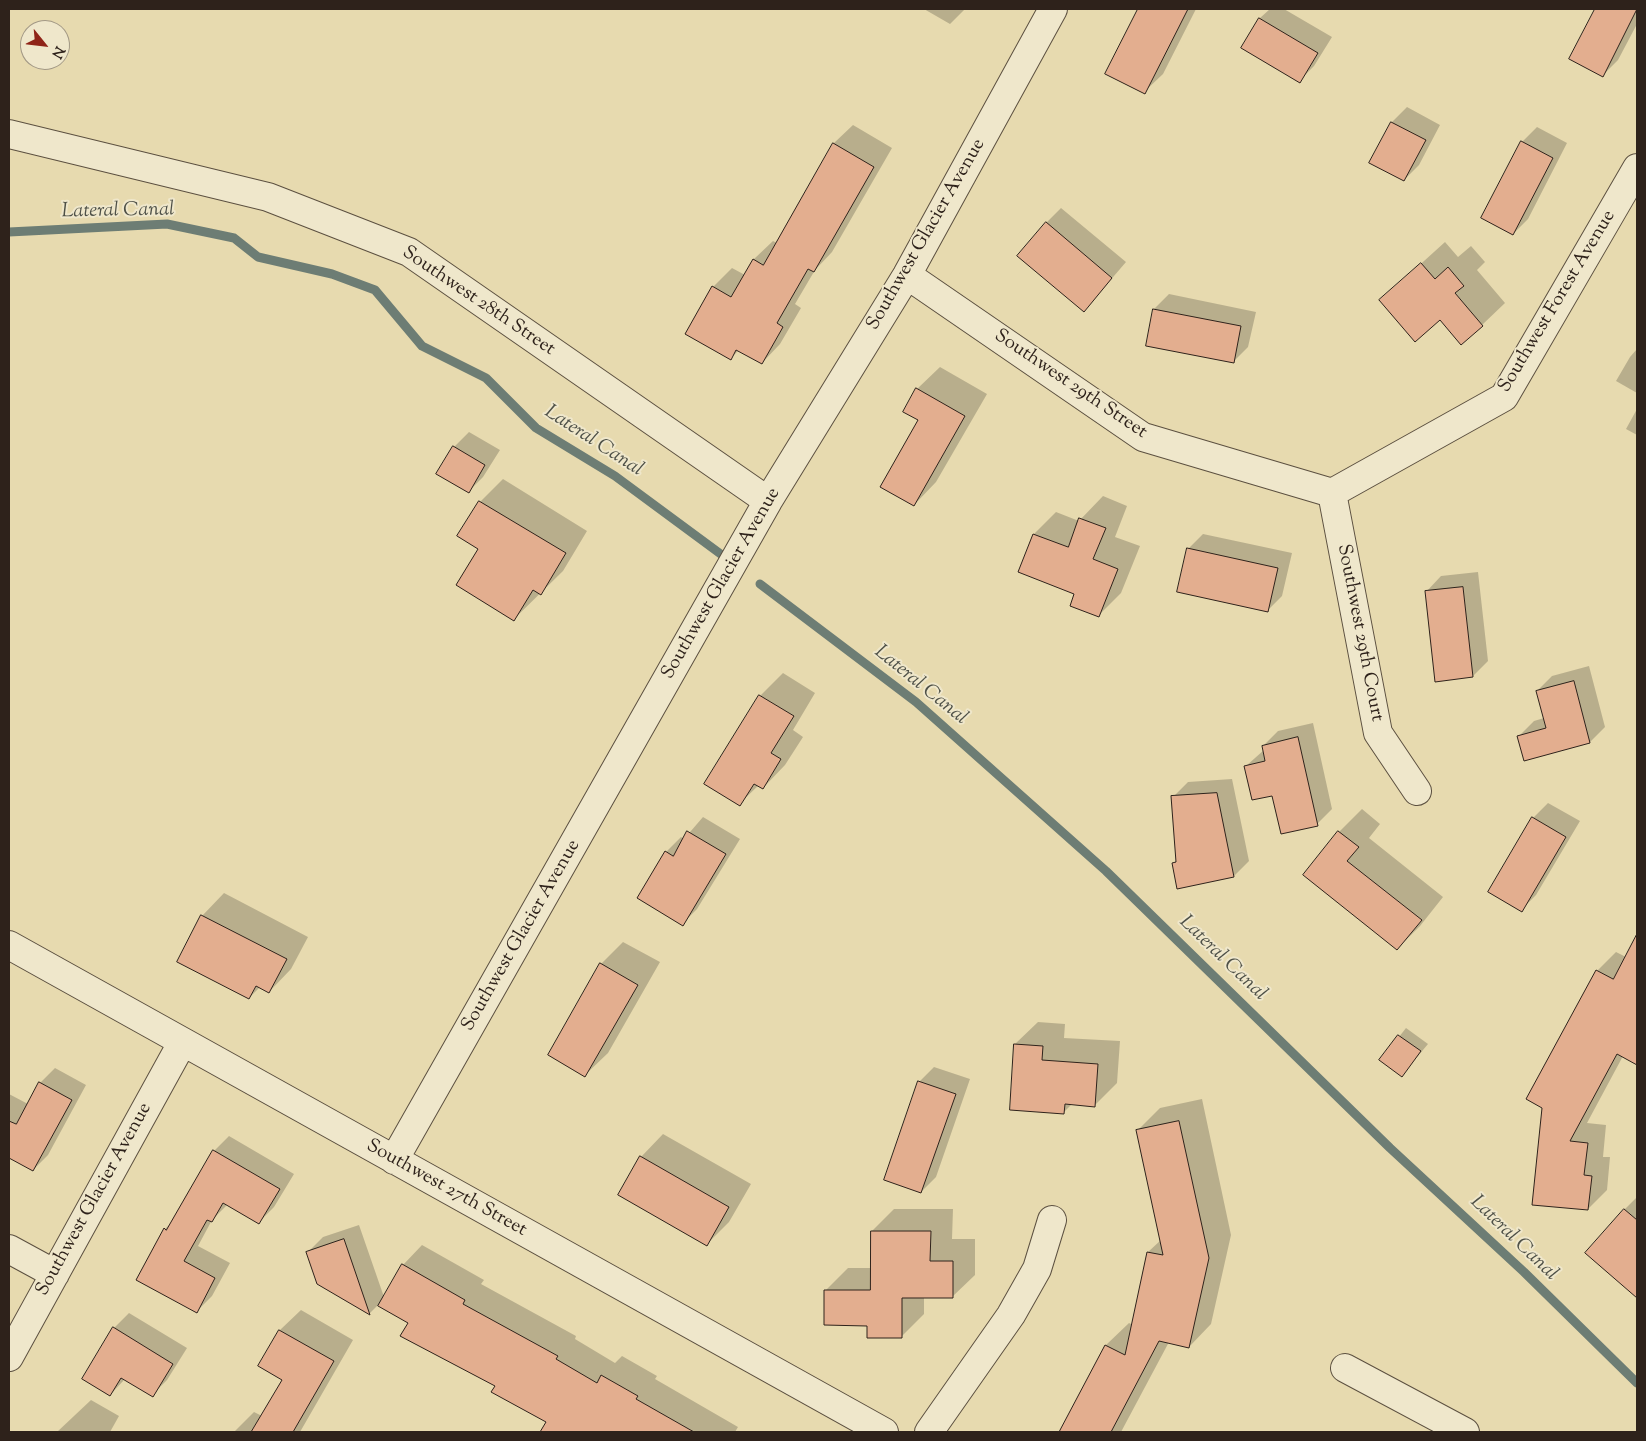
<!DOCTYPE html>
<style>
body{margin:0}
#map{position:relative;width:1646px;height:1441px;overflow:hidden;background:#e7daaf;font-family:"Sorts Mill Goudy",serif}
canvas{display:block}
.frame{position:absolute;inset:0;border:10px solid #2e221b;pointer-events:none}
.north{position:absolute;left:20px;top:20px;width:50px;height:50px;box-sizing:border-box;background:#efe7cb;border:1px solid #a29885;border-radius:50%;rotate:119deg;font-size:14px;font-weight:700;line-height:20px;text-align:center;color:#2e221b}
.north::after{content:'';display:block;margin:auto;width:18px;height:22px;background:#8f2418;clip-path:polygon(50% 0,100% 100%,50% 72%,0 100%)}
</style>
<div id="map">
<canvas width="1646" height="1441"></canvas>
<div class="frame"></div>
<div class="north">N</div>
</div>
<script>
const c = document.querySelector('canvas').getContext('2d');
c.lineJoin = 'round';
function fillPath(path, color) {
  c.fillStyle = color;
  c.fill(path, 'evenodd');
}
function strokePath(path, color, width, dash) {
  c.strokeStyle = color;
  c.lineWidth = width;
  c.lineCap = dash ? 'butt' : 'round';
  c.setLineDash(dash || []);
  c.stroke(path);
}
function label(font, color, halo, rows, align = 'center') {
  c.font = font + ' "Sorts Mill Goudy",serif';
  c.lineWidth = 4;
  c.setLineDash([]);
  c.textBaseline = 'middle';
  c.strokeStyle = halo;
  c.fillStyle = color;
  for (const [text, x, y, turn = 0] of rows) {
    c.save();
    c.translate(x, y);
    c.rotate((+turn || 0) * Math.PI / 180);
    c.textAlign = isNaN(turn) ? turn : align;
    if (halo) c.strokeText(text, 0, 0);
    c.fillText(text, 0, 0);
    c.restore();
  }
}
fillPath(new Path2D(`
 M 924,9 L 965,9 L 950,24 Z
 M 1140,9 L 1196,9 L 1163,74 L 1144,92 L 1107,73 Z
 M 1270,9 L 1284,9 L 1332,37 L 1314,66 L 1299,81 L 1243,47 L 1260,18 Z
 M 1597,9 L 1637,9 L 1637,24 L 1618,60 L 1603,75 L 1571,58 Z
 M 1407,107 L 1440,125 L 1419,165 L 1404,180 L 1371,163 L 1392,122 Z
 M 853,125 L 892,148 L 832,252 L 815,270 L 795,304 L 801,308 L 780,344 L 762,363 L 739,350 L 731,358 L 687,333 L 713,287 L 732,268 L 745,275 L 754,259 L 773,241 L 777,243 L 834,143 Z
 M 1537,127 L 1567,143 L 1528,219 L 1513,234 L 1522,142 Z
 M 1061,208 L 1126,262 L 1084,311 L 1046,223 Z
 M 1445,242 L 1458,257 L 1471,246 L 1485,262 L 1477,270 L 1505,303 L 1482,325 L 1441,319 L 1381,300 Z
 M 1169,294 L 1256,312 L 1248,347 L 1233,362 L 1154,309 Z
 M 1637,349 L 1637,393 L 1616,381 L 1630,357 Z
 M 940,367 L 987,394 L 936,482 L 914,505 L 920,420 L 917,389 Z
 M 1637,409 L 1637,435 L 1626,429 Z
 M 469,432 L 500,450 L 483,477 L 468,492 L 438,474 L 454,447 Z
 M 503,479 L 587,531 L 563,571 L 514,619 L 480,549 L 459,536 L 480,502 Z
 M 1103,496 L 1127,506 L 1115,537 L 1140,546 L 1121,593 L 1099,615 L 1076,594 L 1034,534 L 1056,512 L 1079,521 Z
 M 1203,534 L 1292,553 L 1282,596 L 1267,611 L 1188,549 Z
 M 1478,572 L 1488,661 L 1473,676 L 1426,592 L 1441,576 Z
 M 1589,666 L 1605,727 L 1590,742 L 1519,736 L 1534,721 L 1544,718 L 1537,691 L 1552,676 Z
 M 783,673 L 815,693 L 793,730 L 803,737 L 785,765 L 763,788 L 759,785 L 739,804 L 706,783 L 760,696 Z
 M 1313,723 L 1332,809 L 1317,824 L 1273,794 L 1246,766 L 1264,750 L 1263,746 L 1278,731 Z
 M 1232,779 L 1249,861 L 1234,876 L 1178,887 L 1173,864 L 1177,860 L 1173,797 L 1188,782 Z
 M 1548,803 L 1580,821 L 1536,895 L 1521,910 L 1490,892 L 1533,818 Z
 M 1362,809 L 1380,824 L 1369,838 L 1443,897 L 1420,926 L 1397,949 L 1305,875 L 1339,832 Z
 M 703,817 L 740,839 L 697,909 L 682,924 L 666,852 L 681,837 L 684,839 Z
 M 224,893 L 308,937 L 291,969 L 269,992 L 260,987 L 249,998 L 202,916 Z
 M 1637,937 L 1637,1058 L 1634,1061 L 1623,1056 L 1587,1123 L 1606,1125 L 1603,1157 L 1610,1157 L 1607,1190 L 1588,1209 L 1534,1203 L 1597,971 L 1616,952 L 1626,957 Z
 M 623,942 L 660,962 L 608,1053 L 585,1075 L 601,964 Z
 M 1038,1022 L 1065,1024 L 1064,1038 L 1120,1041 L 1117,1083 L 1095,1105 L 1072,1104 L 1064,1112 L 1015,1044 Z
 M 1406,1028 L 1428,1044 L 1402,1075 L 1381,1060 Z
 M 934,1067 L 970,1079 L 936,1177 L 921,1192 L 919,1082 Z
 M 55,1068 L 86,1085 L 48,1155 L 33,1170 L 9,1156 L 9,1094 L 28,1104 L 40,1083 Z
 M 1202,1099 L 1231,1235 L 1211,1324 L 1189,1347 L 1169,1342 L 1121,1432 L 1060,1432 L 1106,1345 L 1129,1323 L 1133,1325 L 1148,1252 L 1161,1240 L 1137,1131 L 1160,1108 Z
 M 663,1134 L 751,1184 L 729,1222 L 707,1244 L 641,1157 Z
 M 229,1136 L 294,1174 L 274,1207 L 259,1222 L 228,1204 L 212,1220 L 198,1246 L 230,1263 L 212,1296 L 197,1311 L 165,1229 L 174,1220 L 214,1151 Z
 M 1637,1197 L 1637,1284 L 1631,1291 L 1624,1210 Z
 M 894,1209 L 953,1209 L 952,1239 L 975,1239 L 975,1275 L 952,1297 L 924,1297 L 924,1314 L 901,1337 L 869,1324 L 825,1291 L 848,1268 L 872,1268 L 872,1231 Z
 M 359,1225 L 384,1297 L 403,1265 L 422,1245 L 484,1280 L 481,1284 L 576,1336 L 575,1339 L 615,1363 L 622,1356 L 657,1376 L 655,1379 L 738,1427 L 735,1432 L 542,1432 L 548,1422 L 409,1323 L 378,1305 L 370,1313 L 318,1283 L 308,1252 L 323,1237 Z
 M 301,1310 L 353,1340 L 300,1432 L 234,1432 L 254,1412 L 262,1416 L 284,1379 L 260,1366 L 280,1330 Z
 M 129,1313 L 187,1348 L 167,1380 L 152,1395 L 125,1379 L 110,1395 L 114,1328 Z
 M 91,1400 L 119,1416 L 110,1432 L 57,1432 Z`), '#0003');
strokePath(new Path2D(`
 M 9,232 L 167,224 L 234,238 L 258,257 L 332,274 L 375,290 L 422,346 L 486,378 L 536,428 L 615,476 L 722,555
 M 760,584 L 916,702 L 1106,871 L 1390,1148 L 1524,1272 L 1637,1383`), '#6d7d74', 9);
const building = new Path2D(`
 M 1138,9 L 1188,9 L 1145,94 L 1105,74 Z
 M 1595,9 L 1637,9 L 1603,77 L 1569,59 Z
 M 1259,18 L 1318,53 L 1300,83 L 1241,48 Z
 M 1391,122 L 1426,140 L 1404,181 L 1369,163 Z
 M 1521,141 L 1553,158 L 1513,235 L 1481,218 Z
 M 833,143 L 874,167 L 814,272 L 808,269 L 777,323 L 783,327 L 762,364 L 736,350 L 731,360 L 685,334 L 712,286 L 731,297 L 753,259 L 763,265 Z
 M 1046,222 L 1112,278 L 1084,312 L 1017,256 Z
 M 1421,263 L 1435,279 L 1448,267 L 1464,286 L 1455,293 L 1483,326 L 1461,345 L 1440,320 L 1415,342 L 1379,300 Z
 M 1153,309 L 1241,326 L 1234,363 L 1146,346 Z
 M 916,388 L 965,416 L 914,506 L 880,487 L 918,420 L 903,412 Z
 M 453,446 L 485,465 L 469,493 L 436,474 Z
 M 479,501 L 566,553 L 541,595 L 533,590 L 514,621 L 456,585 L 478,549 L 457,536 Z
 M 1079,518 L 1106,528 L 1093,559 L 1118,569 L 1099,617 L 1070,606 L 1074,594 L 1018,572 L 1033,534 L 1068,547 Z
 M 1187,548 L 1278,568 L 1268,612 L 1177,592 Z
 M 1463,587 L 1473,677 L 1435,682 L 1425,591 Z
 M 1574,681 L 1590,743 L 1524,761 L 1517,736 L 1546,728 L 1536,691 Z
 M 759,695 L 794,716 L 771,753 L 781,759 L 763,789 L 754,784 L 740,806 L 704,784 Z
 M 1298,737 L 1318,826 L 1281,834 L 1272,796 L 1252,800 L 1244,766 L 1265,761 L 1262,746 Z
 M 1217,793 L 1234,877 L 1177,889 L 1172,863 L 1176,862 L 1171,796 Z
 M 1532,817 L 1566,837 L 1522,912 L 1488,892 Z
 M 687,831 L 726,854 L 683,926 L 637,898 L 665,851 L 673,856 Z
 M 1338,831 L 1359,847 L 1347,861 L 1422,920 L 1397,950 L 1303,875 Z
 M 201,915 L 287,959 L 269,993 L 256,986 L 249,999 L 177,962 Z
 M 1637,934 L 1637,1065 L 1617,1054 L 1570,1141 L 1588,1143 L 1584,1175 L 1592,1176 L 1588,1210 L 1532,1205 L 1542,1108 L 1526,1099 L 1596,970 L 1613,979 Z
 M 600,963 L 638,985 L 585,1077 L 548,1055 Z
 M 1398,1035 L 1421,1051 L 1402,1077 L 1379,1060 Z
 M 1014,1044 L 1043,1046 L 1042,1060 L 1098,1064 L 1095,1107 L 1065,1104 L 1064,1114 L 1010,1110 Z
 M 918,1081 L 956,1094 L 921,1193 L 884,1180 Z
 M 39,1082 L 72,1100 L 33,1171 L 9,1158 L 9,1121 L 16,1124 Z
 M 1179,1121 L 1209,1258 L 1189,1348 L 1159,1341 L 1111,1432 L 1059,1432 L 1105,1345 L 1125,1355 L 1147,1252 L 1163,1255 L 1136,1130 Z
 M 213,1150 L 280,1189 L 259,1224 L 223,1203 L 212,1222 L 207,1220 L 184,1261 L 215,1278 L 197,1313 L 136,1280 L 164,1228 L 166,1230 Z
 M 640,1156 L 729,1207 L 707,1246 L 618,1195 Z
 M 1624,1209 L 1637,1220 L 1637,1298 L 1585,1253 Z
 M 871,1231 L 931,1231 L 930,1261 L 953,1261 L 953,1298 L 902,1298 L 902,1338 L 867,1338 L 867,1326 L 824,1325 L 824,1290 L 870,1290 Z
 M 344,1239 L 370,1315 L 317,1284 L 306,1252 Z
 M 402,1264 L 465,1300 L 463,1304 L 558,1356 L 556,1359 L 597,1383 L 601,1375 L 638,1396 L 636,1399 L 694,1432 L 540,1432 L 546,1422 L 491,1392 L 495,1386 L 400,1336 L 408,1323 L 378,1306 Z
 M 113,1327 L 173,1364 L 153,1397 L 121,1378 L 110,1396 L 82,1379 Z
 M 279,1330 L 334,1361 L 293,1432 L 251,1432 L 282,1380 L 258,1366 Z`);
fillPath(building, '#e3ae8f');
strokePath(building, '#2e221b', 1);
const minor = new Path2D(`
 M 9,134 L 268,197 L 409,252 L 768,501
 M 907,275 L 1143,437 L 1332,493
 M 1332,493 L 1504,397 L 1637,168
 M 1332,493 L 1378,733 L 1417,791
 M 9,945 L 884,1432
 M 394,1160 L 768,501 L 907,275 L 1053,9
 M 9,1249 L 55,1274
 M 9,1357 L 182,1043
 M 1345,1368 L 1465,1432
 M 929,1432 L 1011,1315 L 1037,1269 L 1052,1220`);
strokePath(minor, '#5c5040', 30);
strokePath(minor, '#efe7cb', 28);
label('19px', '#2e221b', '#efe7cb', [
 ["Southwest Glacier Avenue",927,235,-60],
 ["Southwest 28th Street",478,302,34],
 ["Southwest Forest Avenue",1558,302,-59],
 ["Southwest 29th Street",1070,385,34],
 ["Southwest Glacier Avenue",722,584,-60],
 ["Southwest 29th Court",1359,633,79],
 ["Southwest Glacier Avenue",522,936,-60],
 ["Southwest 27th Street",446,1189,29],
 ["Southwest Glacier Avenue",95,1200,-61]
]);
label('italic 20px', '#4e5047', '#efe7cb', [
 ["Lateral Canal",118,212,-1],
 ["Lateral Canal",593,442,33],
 ["Lateral Canal",920,686,39],
 ["Lateral Canal",1222,959,44],
 ["Lateral Canal",1513,1239,44]
]);
</script>
